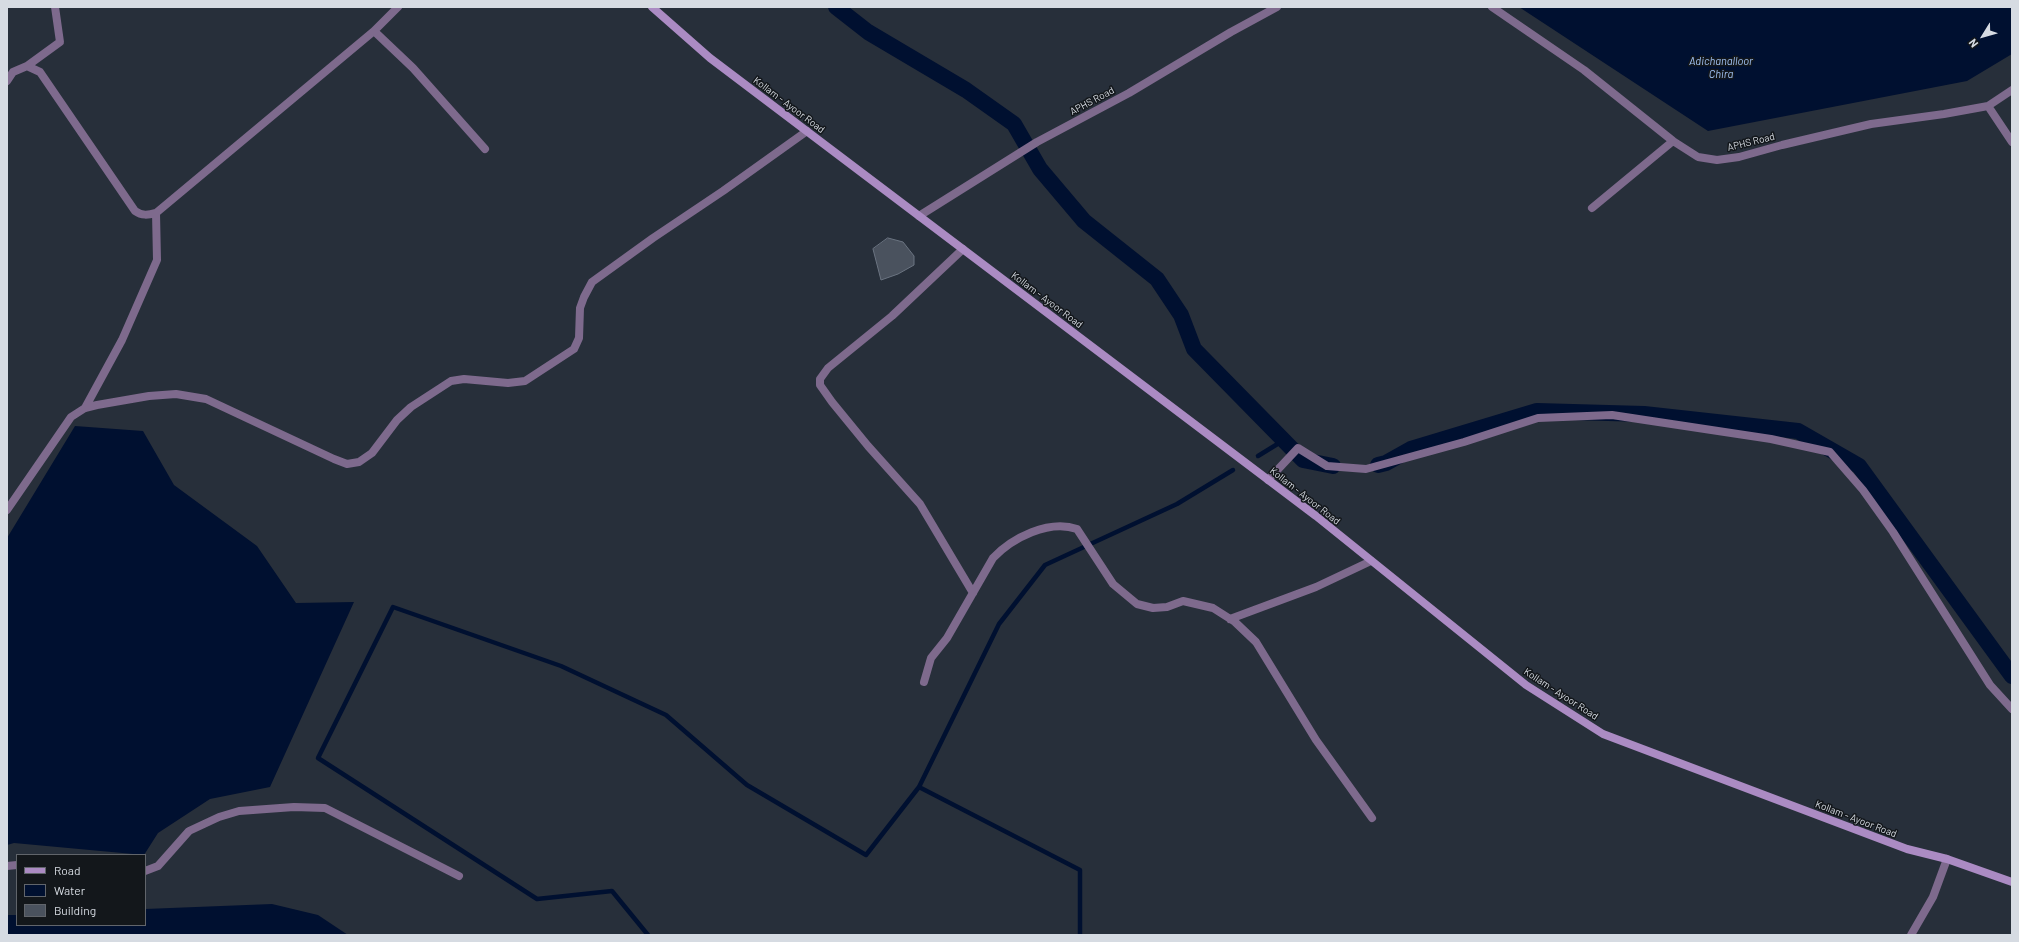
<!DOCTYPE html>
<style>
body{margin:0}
#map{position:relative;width:2019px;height:942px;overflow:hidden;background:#272f3a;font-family:Barlow,sans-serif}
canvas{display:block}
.frame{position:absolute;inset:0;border:8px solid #d6dbe2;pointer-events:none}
.legend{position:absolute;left:16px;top:854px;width:130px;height:72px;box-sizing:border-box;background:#13171b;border:1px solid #61656b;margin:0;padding:5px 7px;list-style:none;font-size:12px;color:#d6dbe2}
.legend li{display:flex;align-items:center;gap:8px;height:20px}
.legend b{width:20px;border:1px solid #61656b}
.north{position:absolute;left:1963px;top:16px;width:40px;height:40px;-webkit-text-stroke:3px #13171b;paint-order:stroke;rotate:233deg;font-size:11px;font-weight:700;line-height:16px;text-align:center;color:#d6dbe2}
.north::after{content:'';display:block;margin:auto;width:14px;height:18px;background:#d6dbe2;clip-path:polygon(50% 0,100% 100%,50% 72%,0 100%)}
</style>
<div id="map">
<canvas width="2019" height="942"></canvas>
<div class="frame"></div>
<ul class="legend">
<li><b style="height:5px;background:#ab8bc3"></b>Road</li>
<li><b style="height:11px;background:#001030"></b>Water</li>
<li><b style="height:11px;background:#4a525e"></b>Building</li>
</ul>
<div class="north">N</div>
</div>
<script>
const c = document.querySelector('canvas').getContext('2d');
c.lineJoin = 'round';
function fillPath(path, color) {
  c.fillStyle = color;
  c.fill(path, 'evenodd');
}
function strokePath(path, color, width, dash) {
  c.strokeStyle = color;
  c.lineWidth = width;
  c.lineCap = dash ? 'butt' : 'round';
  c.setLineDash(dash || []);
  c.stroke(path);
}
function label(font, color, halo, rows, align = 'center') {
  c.font = font + ' Barlow,sans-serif';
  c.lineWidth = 3;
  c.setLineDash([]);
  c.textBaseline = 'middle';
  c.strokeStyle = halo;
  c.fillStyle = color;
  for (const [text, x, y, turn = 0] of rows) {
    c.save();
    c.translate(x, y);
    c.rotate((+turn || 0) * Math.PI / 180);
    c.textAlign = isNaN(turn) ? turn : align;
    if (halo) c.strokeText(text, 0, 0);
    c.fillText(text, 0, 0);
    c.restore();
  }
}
fillPath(new Path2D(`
 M 1519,7 L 2012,7 L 2012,54 L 1967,81 L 1708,131 Z
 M 75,426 L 143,431 L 174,485 L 257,546 L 296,603 L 354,602 L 270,787 L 210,799 L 158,833 L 144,855 L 14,843 L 7,845 L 7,538 Z
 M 272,904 L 318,915 L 348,935 L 7,935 L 7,915 L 17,915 L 17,925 L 145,925 L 145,909 Z`), '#001030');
strokePath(new Path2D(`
 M 1258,456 L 1284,440
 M 919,787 L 1080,870 L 1080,935
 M 648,935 L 612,891 L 537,899 L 318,758 L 393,607 L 561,666 L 666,715 L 747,785 L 866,855 L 919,787 L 999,624 L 1045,565 L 1177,504 L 1233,470`), '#001030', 4.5);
strokePath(new Path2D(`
 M 836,7 L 868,32 L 966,90 L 1014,124 L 1040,169 L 1084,221 L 1157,279 L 1181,315 L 1194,349 L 1303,460 L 1333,466
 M 1378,465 L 1386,463 L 1411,449 L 1537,411 L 1644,414 L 1798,431 L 1859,466 L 2012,676`), '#001030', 16);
const building = new Path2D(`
 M 888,238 L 903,242 L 914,256 L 914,265 L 898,274 L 881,280 L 873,249 Z`);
fillPath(building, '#4a525e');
strokePath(building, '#6b7481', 1);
strokePath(new Path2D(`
 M 1492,7 L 1584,70 L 1673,141 L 1698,157 L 1717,160 L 1739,157 L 1782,145 L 1871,124 L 1944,114 L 1988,106
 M 374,31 L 413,68 L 485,149
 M 27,66 L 60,42 L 55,7
 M 7,81 L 13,72 L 27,66 L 40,72 L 135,211 C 142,216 148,215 156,213 L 374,31 L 398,7
 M 2012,90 L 1988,106 L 2012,142
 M 1592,208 L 1673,141
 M 919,216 L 1037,142 L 1129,93 L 1231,32 L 1277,7
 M 963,249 L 892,316 L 828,368 L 820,379 L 820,385 L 832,402 L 868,446 L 920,504 L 973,593
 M 85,408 L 122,340 L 157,260 L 156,213
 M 1268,480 L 1298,448 L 1327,466 L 1366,469 L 1464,442 L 1538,418 L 1612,415 L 1771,439 L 1830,452 L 1863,490 L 1893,532 L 1990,685 L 2012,709
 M 7,510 L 71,417 L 85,408 L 97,405 L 149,396 L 176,394 L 206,399 L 334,459 L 347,464 L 359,462 L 372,453 L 397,420 L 411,407 L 451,381 L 464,379 L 508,383 L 525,381 L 574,349 L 579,338 L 580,308 L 584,297 L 592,282 L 653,238 L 723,191 L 807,131
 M 1230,619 L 1316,587 L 1371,561
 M 924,682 L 931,658 L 947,638 L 993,558 C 1012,538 1049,519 1077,529 L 1113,584 L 1137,604 L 1153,608 L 1167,607 L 1183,601 L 1213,608 L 1235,622 L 1256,642 L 1316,740 L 1372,818
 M 7,866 L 17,865
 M 145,871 L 158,866 L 189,831 L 219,817 L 239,811 L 294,807 L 325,808 L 459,876
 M 1911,935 L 1933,897 L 1947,859`), '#7e6a8d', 8);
strokePath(new Path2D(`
 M 652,7 L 710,58 L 1316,516 L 1526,685 L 1603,734 L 1907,849 L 1947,859 L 2012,882`), '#ab8bc3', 8);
label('10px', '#d6dbe2', '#13171b', [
 ["APHS Road",1092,101,-28],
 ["Kollam - Ayoor Road",789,105,37],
 ["APHS Road",1751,142,-14],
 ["Kollam - Ayoor Road",1047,300,37],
 ["Kollam - Ayoor Road",1305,496,38],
 ["Kollam - Ayoor Road",1561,694,33],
 ["Kollam - Ayoor Road",1856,819,21]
]);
label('italic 11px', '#a1c2f4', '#13171b', [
 ["Adichanalloor",1721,61],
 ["Chira",1721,74]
]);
</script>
